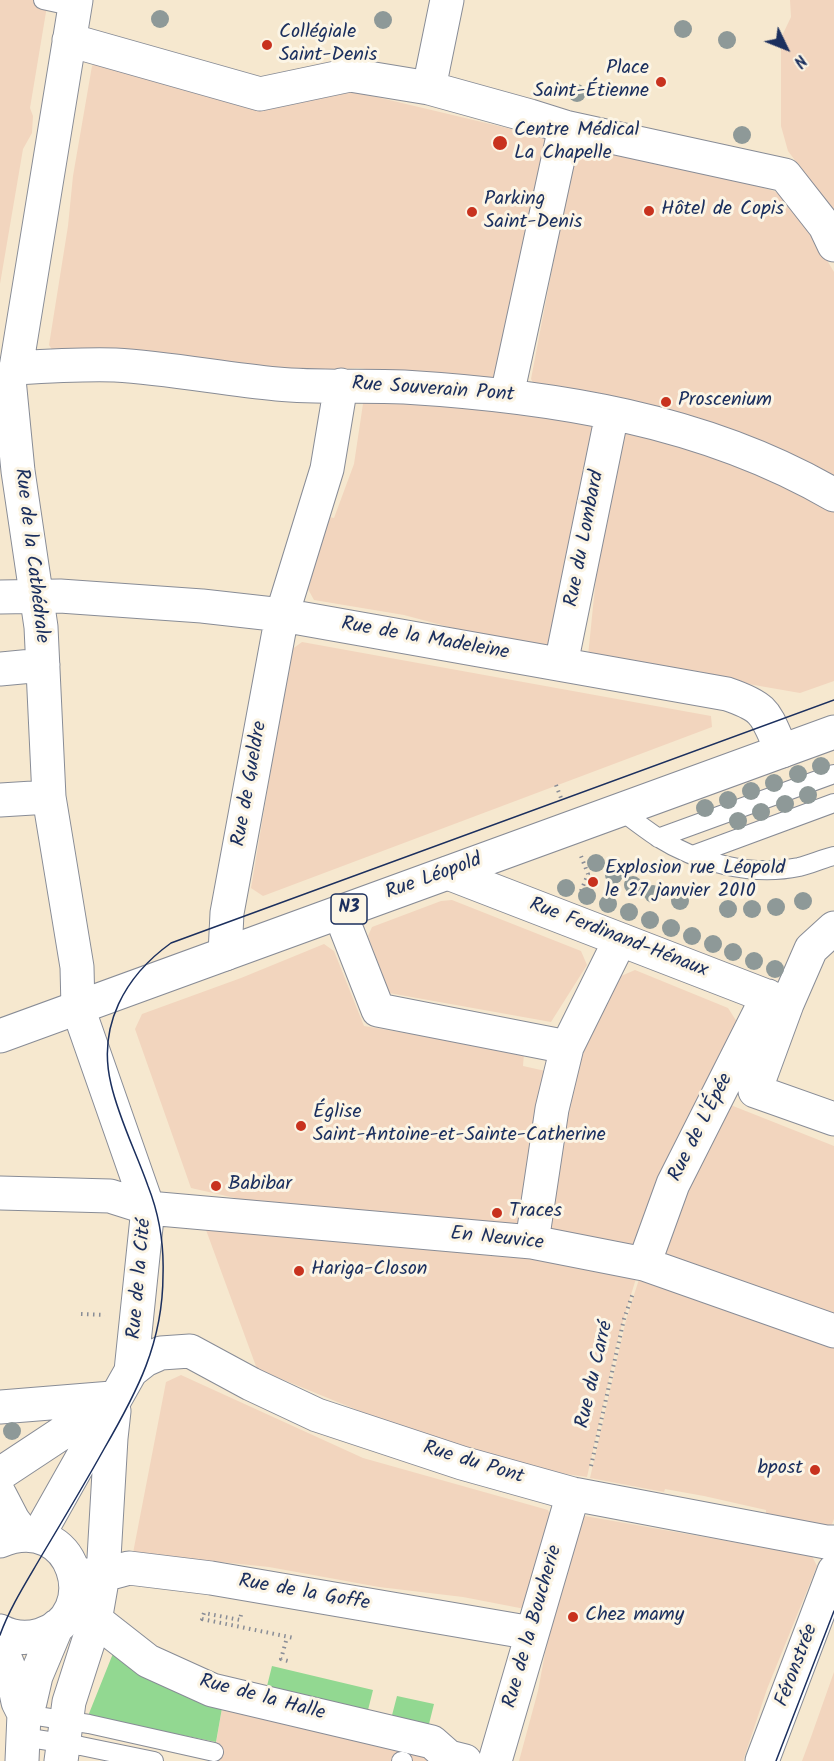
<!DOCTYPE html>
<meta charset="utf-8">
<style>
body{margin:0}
#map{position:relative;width:834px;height:1761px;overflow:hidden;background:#f6e8cf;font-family:Kalam,sans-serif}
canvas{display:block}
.north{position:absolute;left:756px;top:18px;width:60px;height:60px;-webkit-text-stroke:4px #fcf5e5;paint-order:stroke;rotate:133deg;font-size:16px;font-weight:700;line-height:24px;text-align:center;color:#1b2f5e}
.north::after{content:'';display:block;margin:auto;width:21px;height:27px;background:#1b2f5e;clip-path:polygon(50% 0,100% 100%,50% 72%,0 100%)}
</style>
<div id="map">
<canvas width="834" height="1761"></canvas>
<div class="north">N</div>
</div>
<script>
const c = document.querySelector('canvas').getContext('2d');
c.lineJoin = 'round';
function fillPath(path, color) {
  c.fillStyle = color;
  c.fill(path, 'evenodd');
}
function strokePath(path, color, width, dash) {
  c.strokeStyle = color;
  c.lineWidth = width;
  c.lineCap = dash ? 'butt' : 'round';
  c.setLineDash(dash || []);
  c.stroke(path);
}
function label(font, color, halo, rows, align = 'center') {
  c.font = font + ' Kalam,sans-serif';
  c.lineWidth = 6;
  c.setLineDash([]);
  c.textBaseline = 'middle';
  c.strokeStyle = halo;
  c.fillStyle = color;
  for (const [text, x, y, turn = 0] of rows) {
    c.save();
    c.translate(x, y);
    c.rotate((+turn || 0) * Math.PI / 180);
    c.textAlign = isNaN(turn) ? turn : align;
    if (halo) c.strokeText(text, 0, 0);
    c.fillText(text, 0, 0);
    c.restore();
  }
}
fillPath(new Path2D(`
 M 0,0 L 48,0 L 30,108 L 33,116 L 32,133 L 23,149 L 0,284 Z
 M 790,0 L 834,0 L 834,212 L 788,151 L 781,126 L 781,38 L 791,17 Z
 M 102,59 L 343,89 L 524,132 L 550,141 L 503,375 L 491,384 L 358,368 L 286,373 L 53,351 L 49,345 L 68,226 L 73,176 L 92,66 Z
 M 575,148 L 677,166 L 739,181 L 774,191 L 796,208 L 834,272 L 834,483 L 538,391 L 531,379 Z
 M 364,397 L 599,422 L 552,649 L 479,635 L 404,615 L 314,600 L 308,589 L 329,517 L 334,518 L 354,464 Z
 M 621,424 L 714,451 L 834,509 L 834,681 L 800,693 L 731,681 L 703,672 L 588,656 L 602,518 Z
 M 302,642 L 711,716 L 712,727 L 263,896 L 251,888 L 291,650 Z
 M 452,900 L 581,951 L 587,965 L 551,1022 L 389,993 L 368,936 L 372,927 L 441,901 Z
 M 324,944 L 334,951 L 364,1026 L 524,1053 L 523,1066 L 550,1072 L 526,1236 L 253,1202 L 191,1188 L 135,1029 L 142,1014 L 241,978 Z
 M 635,970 L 728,1008 L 737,1022 L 747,1026 L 645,1253 L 536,1232 L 565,1088 L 608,995 L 621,976 Z
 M 723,1102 L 834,1146 L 834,1320 L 652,1256 Z
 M 243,1229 L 482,1248 L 638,1272 L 619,1334 L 587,1477 L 552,1472 L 430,1437 L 401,1428 L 257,1369 L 206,1230 Z
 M 641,1273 L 834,1343 L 834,1519 L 832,1524 L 824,1528 L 766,1514 L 766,1510 L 704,1496 L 665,1489 L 664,1492 L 590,1478 L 626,1320 Z
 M 181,1375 L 363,1458 L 548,1510 L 554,1525 L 525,1609 L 463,1597 L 379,1587 L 269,1567 L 133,1553 L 166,1382 Z
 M 585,1516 L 812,1556 L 817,1566 L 767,1689 L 743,1761 L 519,1761 L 538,1691 L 550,1626 L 577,1520 Z
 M 834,1672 L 834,1761 L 802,1761 L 811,1737 Z
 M 222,1708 L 437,1757 L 437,1761 L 213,1761 Z`), '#f2d5be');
fillPath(new Path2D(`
 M 116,1646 L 222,1708 L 216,1742 L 88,1716 Z
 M 272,1666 L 373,1690 L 366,1718 L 265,1694 Z
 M 397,1696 L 434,1704 L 427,1732 L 390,1723 Z`), '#92d891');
const lane = new Path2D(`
 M 43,0 L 75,7
 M 620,810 C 632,819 645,829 657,837 C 698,863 752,877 799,867 C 811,864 822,859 834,856
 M 658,838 L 834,774
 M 693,855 L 834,803
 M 24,1714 L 89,1724 L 214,1752
 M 23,1737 L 81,1746 L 154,1761
 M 401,1761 L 403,1761`);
const street = new Path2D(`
 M 69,40 L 260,94 L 350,75 L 429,88 L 530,116 L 565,127 L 785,175 L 825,226 L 834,245
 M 429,88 L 447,0
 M 16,368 C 48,366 82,364 115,365 C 169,368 223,379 277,384 C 319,388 362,385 404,387 C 551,396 704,419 834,495
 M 507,395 L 565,127
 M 0,597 L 60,596 L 202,606 L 282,615 L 727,694 C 768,708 765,714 782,751
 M 561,664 L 612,414
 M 0,669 L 43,665
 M 0,800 L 49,797
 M 448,873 L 787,1004
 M 340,913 L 378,1010 L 567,1047
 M 834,928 L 811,949 L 787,1004 L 755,1091 L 834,1119
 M 225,954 L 227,913 L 282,615 L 327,469 L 341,385
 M 0,1193 L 110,1196 L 148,1208 L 532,1242 L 644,1264 L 834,1331
 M 532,1242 L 552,1109 L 567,1047 L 620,940
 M 644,1264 L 673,1184 L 768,996
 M 131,1371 L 145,1360 L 161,1353 L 190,1351 L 251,1384 L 317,1415 L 462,1463 L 573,1494 L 826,1542 L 834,1542
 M 0,1407 L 112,1398
 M 0,1474 L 112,1400
 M 38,1536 L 131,1371 L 148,1208 L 78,1008 L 77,967 L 49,797 L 41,627 L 18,471 L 9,379 L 16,368 L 76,0
 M 75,1575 L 103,1575 L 129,1568 L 211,1578 L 532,1633
 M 74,1603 L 148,1661 L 212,1690 L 432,1742 L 449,1757 L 465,1761
 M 61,1761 L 69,1702 L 95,1621 L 103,1575 L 111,1438 L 114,1411
 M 495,1761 L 573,1494
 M 762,1761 L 834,1571`);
const secondary = new Path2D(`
 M 0,1495 L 13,1520 L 24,1535
 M 0,1541 C 75,1510 105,1616 40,1635 C 27,1639 13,1638 0,1631
 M 0,1645 L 13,1678 L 18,1702 L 24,1714
 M 22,1761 L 24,1714 L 30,1702 L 36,1676 L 57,1626`);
const primary = new Path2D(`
 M 0,1036 L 834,732`);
strokePath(lane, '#888c96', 20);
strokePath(street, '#888c96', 35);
strokePath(secondary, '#888c96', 35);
strokePath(primary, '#888c96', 35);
strokePath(new Path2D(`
 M 556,785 L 561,798
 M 581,891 L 588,874 L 581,856
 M 81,1314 L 105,1315
 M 591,1466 L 624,1319 L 633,1293
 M 241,1615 L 240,1620 L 204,1613 L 202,1619 L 294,1638
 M 286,1641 L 281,1659 L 288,1661`), '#888c96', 4, [1.5, 4.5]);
strokePath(lane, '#fff', 18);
strokePath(street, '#fff', 33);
strokePath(secondary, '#fff', 33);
strokePath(primary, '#fff', 33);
strokePath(new Path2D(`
 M 0,1635 C 10,1607 27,1581 42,1555 C 63,1520 84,1485 104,1449 C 137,1392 163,1343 163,1275 C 164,1246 159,1214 148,1186 C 136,1152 119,1119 111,1084 C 97,1026 125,976 171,943 L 834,700
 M 776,1761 L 834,1611`), '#1b2f5e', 1.5);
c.fillStyle = '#8e9998';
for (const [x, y] of [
 [160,19],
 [383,20],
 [683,29],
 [727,40],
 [577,93],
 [742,135],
 [821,766],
 [798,774],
 [774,783],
 [751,791],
 [808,795],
 [728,800],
 [785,804],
 [705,808],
 [761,812],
 [738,821],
 [596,863],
 [614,875],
 [633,885],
 [566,888],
 [653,894],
 [587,896],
 [680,901],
 [803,901],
 [608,904],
 [776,907],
 [728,909],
 [752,909],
 [629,912],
 [650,920],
 [671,928],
 [692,936],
 [713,944],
 [733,952],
 [754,961],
 [775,969],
 [12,1431]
]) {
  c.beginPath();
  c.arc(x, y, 9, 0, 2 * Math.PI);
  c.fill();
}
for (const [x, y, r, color] of [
 [267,45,6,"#c8321e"],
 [661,82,6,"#c8321e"],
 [500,143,8,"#c8321e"],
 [649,211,6,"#c8321e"],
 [472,212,6,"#c8321e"],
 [666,402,6,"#c8321e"],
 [593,882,6,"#c8321e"],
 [301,1126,6,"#c8321e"],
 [216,1186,6,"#c8321e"],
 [497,1213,6,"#c8321e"],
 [299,1271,6,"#c8321e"],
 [815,1470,6,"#c8321e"],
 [573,1617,6,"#c8321e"]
]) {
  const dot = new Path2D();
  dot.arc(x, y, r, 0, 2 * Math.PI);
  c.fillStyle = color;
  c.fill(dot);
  strokePath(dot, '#fcf5e5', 2);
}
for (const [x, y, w] of [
 [349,909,36]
]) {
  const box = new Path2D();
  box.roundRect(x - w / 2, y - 15, w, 30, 4.5);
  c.fillStyle = '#fcf5e5';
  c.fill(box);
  strokePath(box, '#1b2f5e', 1.5);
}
label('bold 18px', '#1b2f5e', null, [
 ["N3",349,909]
]);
label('20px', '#1b2f5e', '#fcf5e5', [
 ["Collégiale",279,34],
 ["Saint-Denis",279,57],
 ["Place",649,70,"right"],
 ["Saint-Étienne",649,93,"right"],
 ["Centre Médical",514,132],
 ["La Chapelle",514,155],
 ["Parking",484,201],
 ["Saint-Denis",484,224],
 ["Hôtel de Copis",661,211],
 ["Proscenium",678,402],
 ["Explosion rue Léopold",605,870],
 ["le 27 janvier 2010",605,893],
 ["Église",313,1114],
 ["Saint-Antoine-et-Sainte-Catherine",313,1137],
 ["Babibar",228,1186],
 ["Traces",509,1213],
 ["Hariga-Closon",311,1271],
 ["bpost",803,1470,"right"],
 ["Chez mamy",585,1617]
], 'left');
label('20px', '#1b2f5e', '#fcf5e5', [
 ["Rue Souverain Pont",433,391,4],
 ["Rue du Lombard",586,539,-79],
 ["Rue de la Cathédrale",30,556,83],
 ["Rue de la Madeleine",425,640,10],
 ["Rue de Gueldre",251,784,-80],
 ["Rue Léopold",434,878,-20],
 ["Rue Ferdinand-Hénaux",618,939,21],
 ["Rue de L'Épée",702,1128,-63],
 ["En Neuvice",497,1240,6],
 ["Rue de la Cité",141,1279,-85],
 ["Rue du Carré",596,1375,-77],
 ["Rue du Pont",473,1464,17],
 ["Rue de la Goffe",304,1594,10],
 ["Rue de la Boucherie",534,1627,-74],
 ["Féronstrée",798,1666,-69],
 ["Rue de la Halle",262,1699,15]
]);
</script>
